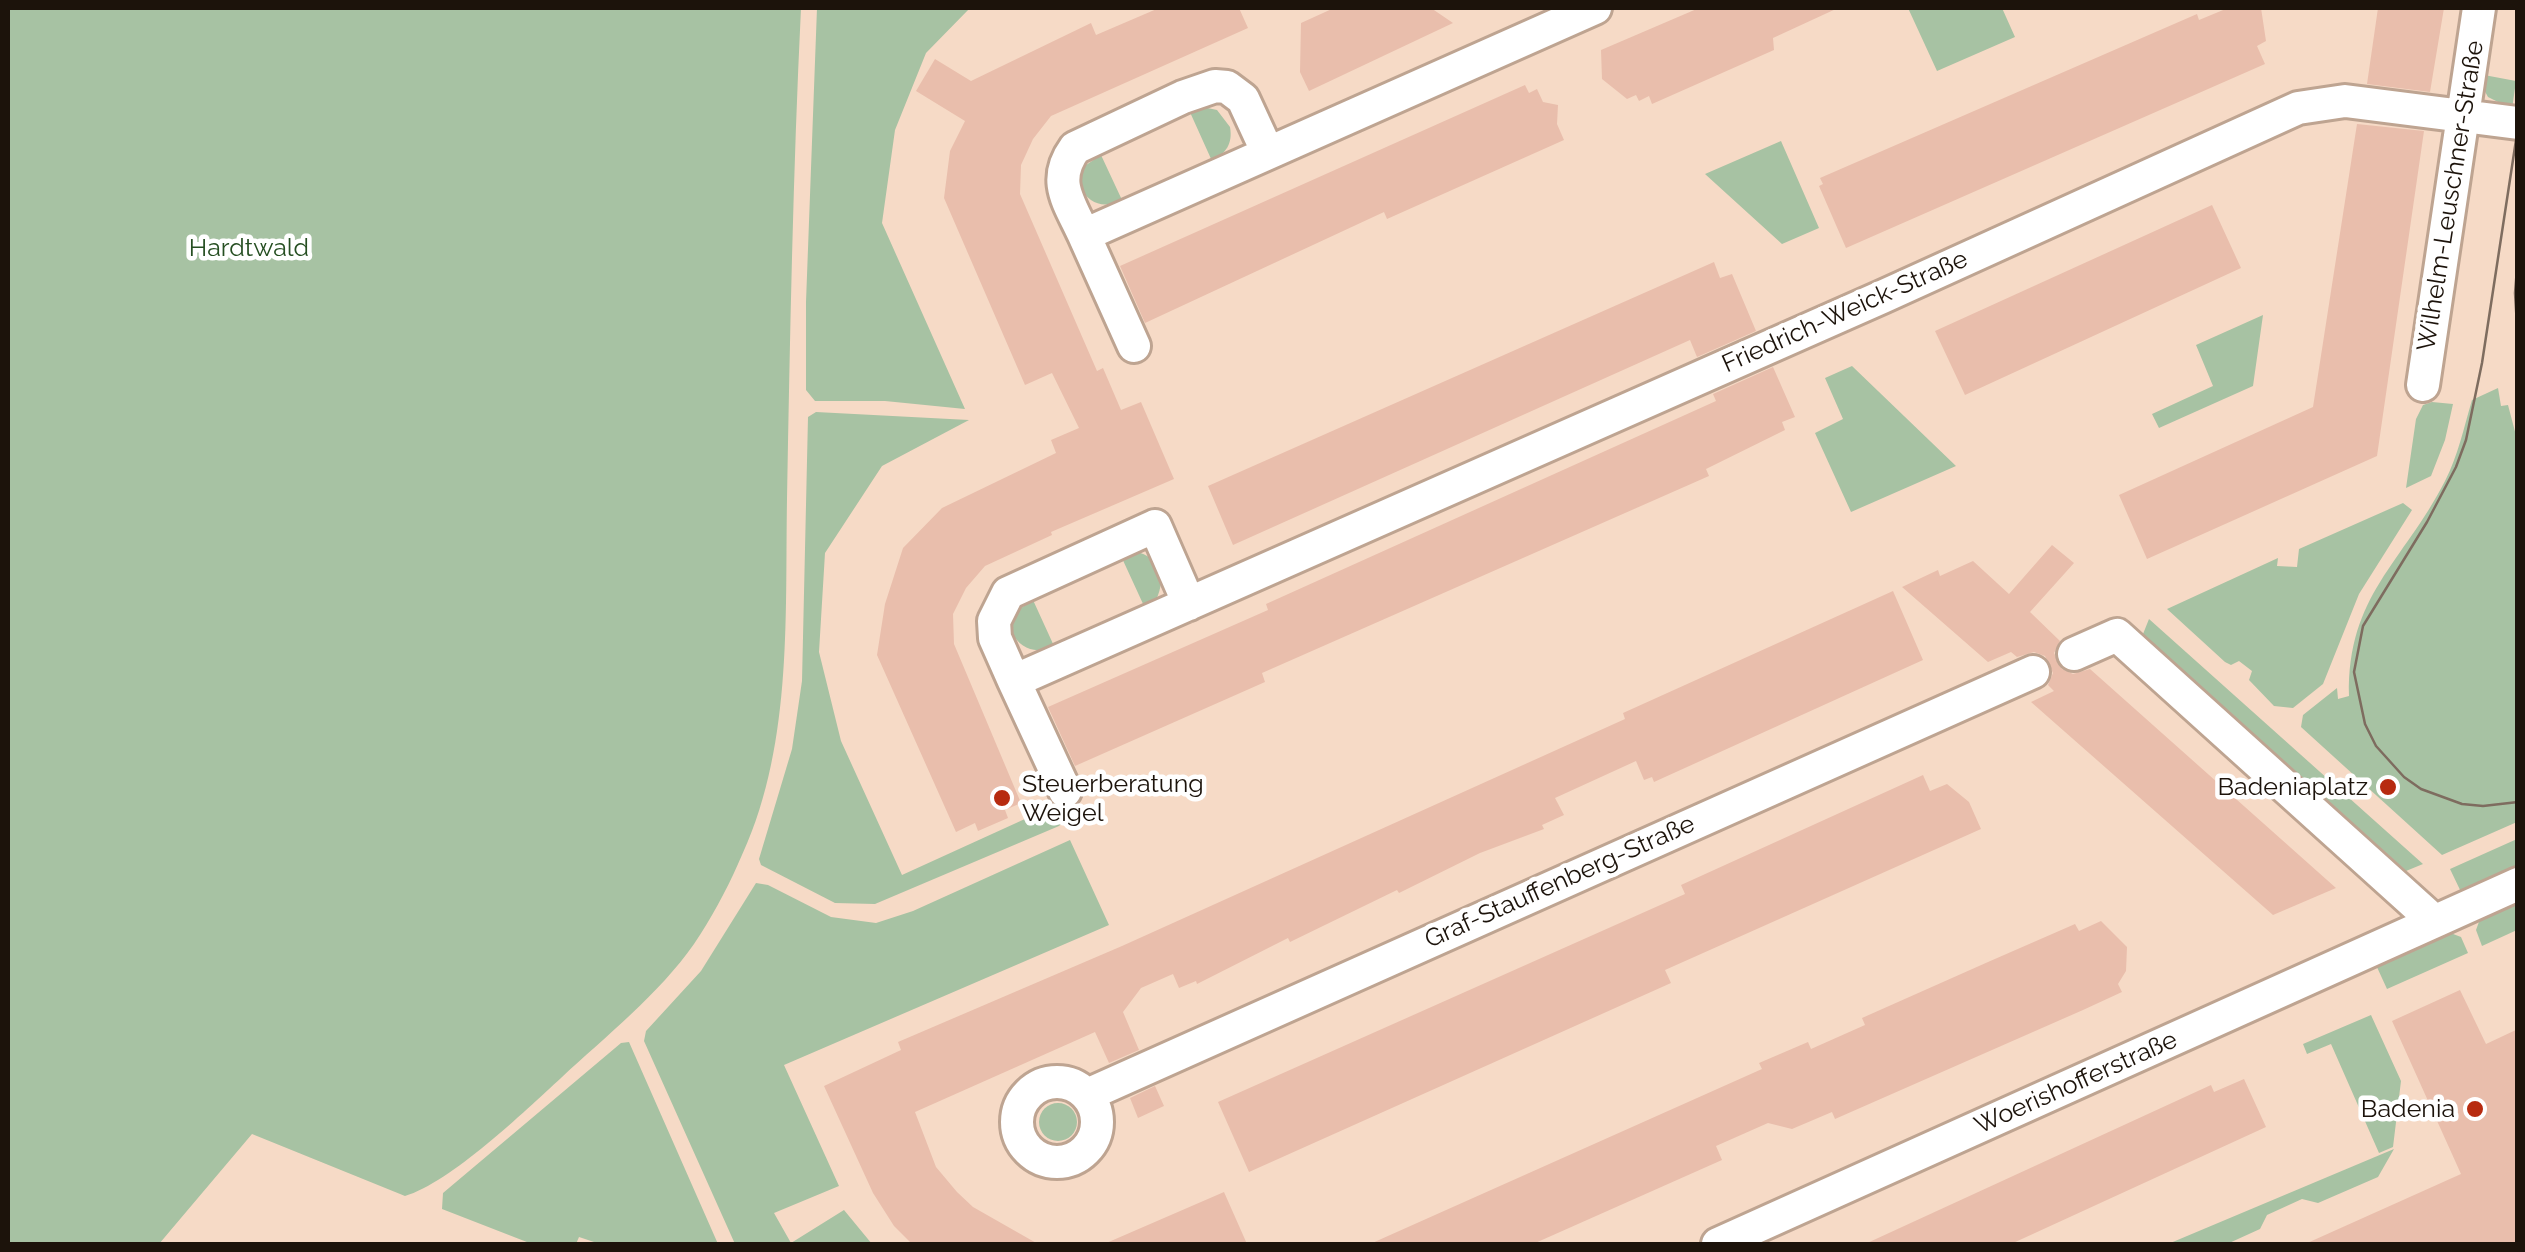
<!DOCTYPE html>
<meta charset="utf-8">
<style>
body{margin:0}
#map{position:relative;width:2525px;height:1252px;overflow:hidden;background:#f6dac6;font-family:Raleway,sans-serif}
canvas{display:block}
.frame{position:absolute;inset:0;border:10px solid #1c130b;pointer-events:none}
</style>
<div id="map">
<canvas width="2525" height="1252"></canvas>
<div class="frame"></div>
</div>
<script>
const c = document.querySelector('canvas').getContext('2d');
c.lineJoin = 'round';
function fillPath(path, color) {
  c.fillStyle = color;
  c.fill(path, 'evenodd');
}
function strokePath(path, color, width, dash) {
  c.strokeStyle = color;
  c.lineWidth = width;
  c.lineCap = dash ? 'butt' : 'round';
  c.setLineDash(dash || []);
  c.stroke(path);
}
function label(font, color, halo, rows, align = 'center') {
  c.font = font + ' Raleway,sans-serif';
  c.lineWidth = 9;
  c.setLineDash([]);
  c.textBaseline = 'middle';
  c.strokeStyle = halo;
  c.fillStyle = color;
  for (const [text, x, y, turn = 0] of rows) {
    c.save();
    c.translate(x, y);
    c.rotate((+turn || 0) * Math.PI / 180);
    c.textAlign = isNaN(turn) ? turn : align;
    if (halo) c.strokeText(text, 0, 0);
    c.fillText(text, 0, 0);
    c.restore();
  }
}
fillPath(new Path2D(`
 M 8,8 L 801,8 C 793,171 790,336 787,499 C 785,621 793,751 738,864 C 726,891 711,919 694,944 C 659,994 606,1036 561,1078 C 525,1111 450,1183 405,1196 L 252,1134 L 159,1244 L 8,1244 Z
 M 817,8 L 970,8 L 926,53 L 895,130 L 882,223 L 965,409 L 885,401 L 815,401 L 806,390 L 806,302 Z
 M 1908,8 L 2002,8 L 2015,37 L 1937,71 Z
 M 2484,75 L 2516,81 L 2512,109 L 2488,97 L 2482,86 Z
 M 1198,106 L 1217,110 L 1230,127 C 1233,144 1226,153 1212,161 L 1189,110 Z
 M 1781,141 L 1819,228 L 1782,244 L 1705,174 Z
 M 1101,155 L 1122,200 C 1104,209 1089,204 1080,187 L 1083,167 Z
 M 2263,315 L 2253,386 L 2159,428 L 2152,414 L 2213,386 L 2196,345 Z
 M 1852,366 L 1956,466 L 1851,512 L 1815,433 L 1843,419 L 1825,378 Z
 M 2498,388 L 2501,406 L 2508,405 L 2518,443 L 2517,822 L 2442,855 L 2301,727 L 2303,715 L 2337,688 L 2338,699 L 2349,696 C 2347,595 2403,563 2445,481 C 2458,456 2464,427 2472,400 Z
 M 2432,402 L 2453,404 L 2445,440 L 2431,476 L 2406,488 L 2416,419 L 2423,405 Z
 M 816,412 L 969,420 L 882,466 L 825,553 L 819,652 L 841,741 L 902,875 L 1060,803 L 1064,812 L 1063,822 L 1059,826 L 875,904 L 835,903 L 761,865 L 759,859 L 792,749 L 802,681 L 808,417 Z
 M 2403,503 L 2412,510 L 2359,594 L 2323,684 L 2293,708 L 2274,706 L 2249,680 L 2252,671 L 2239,661 L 2231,665 L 2225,662 L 2167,609 L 2278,558 L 2277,566 L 2297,567 L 2299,549 Z
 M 1130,551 C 1158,553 1168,576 1156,600 L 1144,606 L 1121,556 Z
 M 1033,600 L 1054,646 C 1036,655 1021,649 1011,632 L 1015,612 Z
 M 2149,619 L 2423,864 L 2406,871 L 2143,634 Z
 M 2517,839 L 2517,869 L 2462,894 L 2450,869 Z
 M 1070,840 L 1109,925 L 784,1065 L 839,1186 L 774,1213 L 791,1243 L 844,1210 L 872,1244 L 735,1244 L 644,1041 L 646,1031 L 701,971 L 756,883 L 768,885 L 831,917 L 876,923 L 913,911 Z
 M 2517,903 L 2517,930 L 2482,946 L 2476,930 L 2480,919 Z
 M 2448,932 L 2461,937 L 2468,953 L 2387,989 L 2376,965 Z
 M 2371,1015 L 2401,1081 L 2393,1147 L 2379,1153 L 2331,1044 L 2307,1054 L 2303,1044 Z
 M 629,1042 L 718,1244 L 600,1244 L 579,1237 L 576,1244 L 532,1244 L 442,1209 L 443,1193 L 621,1043 Z
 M1039 1122a19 19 0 1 1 38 0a19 19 0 1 1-38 0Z
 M 2394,1149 L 2378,1177 L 2318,1203 L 2302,1199 L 2267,1215 L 2260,1229 L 2227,1244 L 2168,1244 Z`), '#a7c2a3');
fillPath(new Path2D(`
 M 1159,8 L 1239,8 L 1248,28 L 1051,116 L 1033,139 L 1021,165 L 1020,194 L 1097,371 L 1103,368 L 1121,410 L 1141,402 L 1174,479 L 1051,532 L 1052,535 L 985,566 L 966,588 L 953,614 L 954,644 L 1021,803 L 1005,810 L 1008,818 L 978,831 L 975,823 L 956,832 L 877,655 L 885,604 L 903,548 L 942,508 L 1056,453 L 1051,440 L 1079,428 L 1052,373 L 1025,385 L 944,198 L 950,151 L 965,121 L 916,91 L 935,59 L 971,81 L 1091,23 L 1096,35 Z
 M 1334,8 L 1431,8 L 1453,23 L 1309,91 L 1300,72 L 1301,23 Z
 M 1699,8 L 1838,8 L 1773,38 L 1774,50 L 1652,104 L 1649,96 L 1639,101 L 1636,95 L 1627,99 L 1602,79 L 1601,50 Z
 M 2228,8 L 2261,8 L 2266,41 L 2257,46 L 2265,64 L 1846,248 L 1819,186 L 1823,184 L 1820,178 L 2197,14 L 2199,20 Z
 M 2378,8 L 2444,8 L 2430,92 L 2367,84 Z
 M 1525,85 L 1529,93 L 1537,89 L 1543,102 L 1558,105 L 1557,124 L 1564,140 L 1387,219 L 1384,212 L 1145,323 L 1120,266 Z
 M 2357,124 L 2424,131 L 2377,456 L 2147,559 L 2119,495 L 2313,407 Z
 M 2212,205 L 2241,268 L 1965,395 L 1935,331 Z
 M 1714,262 L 1720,278 L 1732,274 L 1756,331 L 1697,357 L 1690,340 L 1233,545 L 1208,486 Z
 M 1773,367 L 1795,417 L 1782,422 L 1785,430 L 1706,469 L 1709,476 L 1262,673 L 1265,682 L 1075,766 L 1048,707 L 1268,610 L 1266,604 L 1716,401 L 1713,394 Z
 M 2052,545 L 2074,563 L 2030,612 L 2060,641 L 2054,653 L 2062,669 L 2073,674 L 2090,669 L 2336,888 L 2273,915 L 2031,702 L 2054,691 L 2048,685 L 2053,673 L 2045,656 L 2034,652 L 2017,657 L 2011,652 L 1988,662 L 1902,587 L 1938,570 L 1940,576 L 1973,561 L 2009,594 Z
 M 1893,591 L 1923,660 L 1654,782 L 1652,777 L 1644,780 L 1636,761 L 1555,798 L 1564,815 L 1542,825 L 1544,829 L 1480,853 L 1399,893 L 1397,890 L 1290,942 L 1288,938 L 1197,984 L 1196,981 L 1179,988 L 1173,974 L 1141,988 L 1123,1012 L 1139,1050 L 1109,1063 L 1095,1032 L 915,1112 L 936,1167 L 957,1192 L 973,1207 L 1038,1244 L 912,1244 L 894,1226 L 873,1193 L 824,1086 L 901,1050 L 898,1042 L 1122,946 L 1625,719 L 1623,713 Z
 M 1923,775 L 1930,791 L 1947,784 L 1969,802 L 1981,829 L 1665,970 L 1671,983 L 1249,1172 L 1218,1102 L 1685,894 L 1681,885 Z
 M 2101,921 L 2127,947 L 2126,971 L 2118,984 L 2122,992 L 2083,1010 L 1835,1119 L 1832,1112 L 1792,1129 L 1768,1123 L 1716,1146 L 1722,1160 L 1533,1244 L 1370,1244 L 1762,1069 L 1759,1063 L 1808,1042 L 1811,1049 L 1865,1025 L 1862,1018 L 1988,962 L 2075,924 L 2079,931 Z
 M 2460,990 L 2486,1044 L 2518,1029 L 2518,1244 L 2305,1244 L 2461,1174 L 2392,1021 Z
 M 2244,1079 L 2266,1127 L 2011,1244 L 1865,1244 L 2211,1085 L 2214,1092 Z
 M 1155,1086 L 1164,1106 L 1138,1118 L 1130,1098 Z
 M 1224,1192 L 1247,1244 L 1104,1244 Z`), '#e9beac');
const minor = new Path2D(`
 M 1267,151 L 1243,99 L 1227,87 L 1215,86 L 1183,97 L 1075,148 C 1051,181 1069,202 1084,235 L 1595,8
 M 1084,235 L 1134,346
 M 2423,385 L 2479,8
 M 1189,604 L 1155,526 L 1008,593 L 994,621 L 995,638 L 1014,681 L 1882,297 L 2298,108 L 2345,101 L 2518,123
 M 2074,654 L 2117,635 L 2434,921
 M 1014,681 L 1065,791
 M1017 1122a40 40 0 1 1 80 0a40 40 0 1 1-80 0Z
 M 1087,1095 L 2033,672
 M 1718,1244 L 2518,884`);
strokePath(minor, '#bea491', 38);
strokePath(minor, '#fff', 32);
strokePath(new Path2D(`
 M 2518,127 L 2482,363 L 2466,440 L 2456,467 L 2427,522 L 2363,626 L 2354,672 L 2365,724 L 2376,746 L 2404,777 L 2421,789 L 2462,804 L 2483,806 L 2518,802
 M 2518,256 L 2515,293 L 2518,342`), '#7e6c5f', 2.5);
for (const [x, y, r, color] of [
 [2388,787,10,"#b72b10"],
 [1002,798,10,"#b72b10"],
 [2475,1109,10,"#b72b10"]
]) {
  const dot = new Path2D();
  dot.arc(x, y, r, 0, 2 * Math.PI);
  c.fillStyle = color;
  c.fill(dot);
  strokePath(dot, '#fff', 4);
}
label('25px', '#1c130b', '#fff', [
 ["Wilhelm-Leuschner-Straße",2451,196,-81],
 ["Friedrich-Weick-Straße",1845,312,-24],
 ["Graf-Stauffenberg-Straße",1560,882,-24],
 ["Woerishofferstraße",2076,1083,-24]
]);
label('25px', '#264f22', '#fff', [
 ["Hardtwald",249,248]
]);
label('25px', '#1c130b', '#fff', [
 ["Steuerberatung",1022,784,"left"],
 ["Weigel",1022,813,"left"],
 ["Badeniaplatz",2368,787],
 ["Badenia",2455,1109]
], 'right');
</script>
